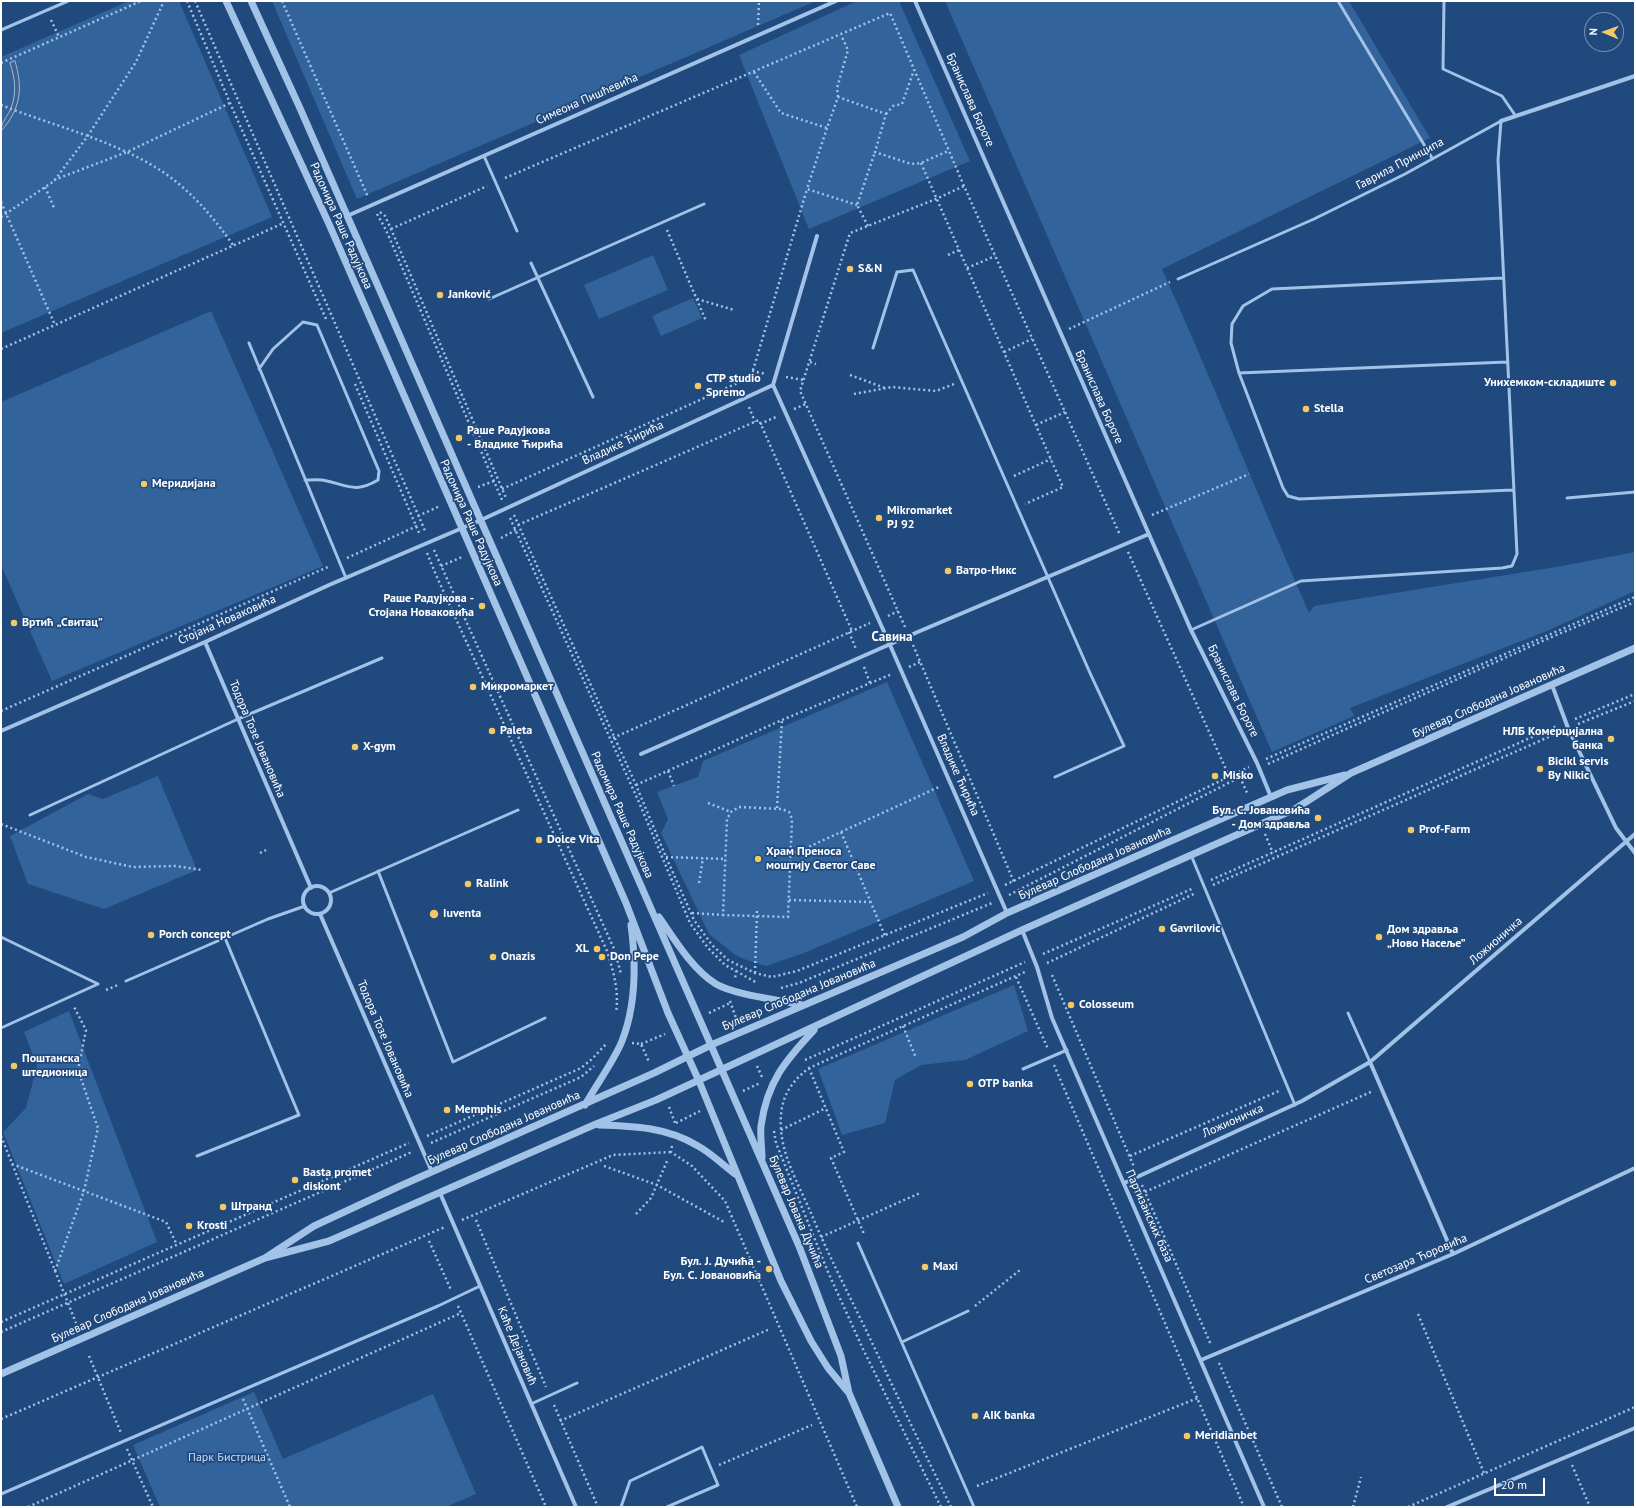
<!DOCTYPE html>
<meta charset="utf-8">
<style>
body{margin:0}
#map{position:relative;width:1636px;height:1508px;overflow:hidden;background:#20497d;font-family:"PT Sans",sans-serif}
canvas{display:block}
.frame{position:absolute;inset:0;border:2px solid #fff;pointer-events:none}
.north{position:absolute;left:1584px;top:12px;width:40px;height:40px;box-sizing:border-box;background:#20497d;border:1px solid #7992b1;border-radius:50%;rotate:272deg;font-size:11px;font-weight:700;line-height:16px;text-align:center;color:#fff}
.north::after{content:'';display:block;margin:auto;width:14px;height:18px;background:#f4c964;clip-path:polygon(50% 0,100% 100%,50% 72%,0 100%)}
.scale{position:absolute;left:1494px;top:1478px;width:51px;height:18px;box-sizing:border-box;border:2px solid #fff;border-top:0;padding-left:5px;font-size:12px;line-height:14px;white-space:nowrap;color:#fff;-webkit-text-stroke:3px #20497d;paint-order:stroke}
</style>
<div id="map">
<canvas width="1636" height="1508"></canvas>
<div class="frame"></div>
<div class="north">N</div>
<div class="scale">20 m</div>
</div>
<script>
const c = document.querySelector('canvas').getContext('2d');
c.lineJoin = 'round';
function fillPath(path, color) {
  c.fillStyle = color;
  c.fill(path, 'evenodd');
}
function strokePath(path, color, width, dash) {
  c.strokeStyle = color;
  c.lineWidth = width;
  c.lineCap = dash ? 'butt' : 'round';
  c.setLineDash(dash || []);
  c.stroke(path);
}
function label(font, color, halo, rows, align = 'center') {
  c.font = font + ' "PT Sans",sans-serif';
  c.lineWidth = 3.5;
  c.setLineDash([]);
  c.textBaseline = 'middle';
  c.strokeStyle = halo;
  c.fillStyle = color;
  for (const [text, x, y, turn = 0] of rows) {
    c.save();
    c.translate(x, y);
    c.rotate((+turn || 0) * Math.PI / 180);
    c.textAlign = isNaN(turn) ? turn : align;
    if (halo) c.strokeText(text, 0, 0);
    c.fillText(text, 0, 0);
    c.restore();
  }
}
fillPath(new Path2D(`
 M 129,1 L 179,1 L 272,217 L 1,333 L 1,57 Z
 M 272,1 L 816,1 L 357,199 Z
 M 857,1 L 899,1 L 970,161 L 809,229 L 739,55 Z
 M 945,1 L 1349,1 L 1430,138 L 1162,269 C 1213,382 1259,499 1309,613 L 1314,606 L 1562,566 L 1635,552 L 1635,591 L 1547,631 L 1350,708 L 1354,716 L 1272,752 Z
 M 653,255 L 668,290 L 599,319 L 584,285 Z
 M 693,298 L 702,318 L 661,336 L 652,316 Z
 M 211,311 L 323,566 L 52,681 L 1,565 L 1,402 Z
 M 887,682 L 974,881 L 804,953 L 766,966 L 744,959 L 734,954 L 709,934 L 661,833 L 668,819 L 657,792 L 698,777 L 703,761 Z
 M 158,776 L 197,870 L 104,909 L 28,884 L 10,836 L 88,794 L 103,799 Z
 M 1014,985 L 1028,1031 L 965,1060 L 921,1065 L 895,1080 L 885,1123 L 842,1135 L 818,1069 Z
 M 69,1011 L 157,1242 L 64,1284 L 3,1132 L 26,1108 L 37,1066 L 24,1032 Z
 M 254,1392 L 283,1459 L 433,1394 L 476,1494 L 446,1507 L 160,1507 L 133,1445 Z`), '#33639b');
const water = new Path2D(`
 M 15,61 C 23,88 21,109 1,131 C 1,122 8,116 11,108 C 17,93 15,78 10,63 Z`);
fillPath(water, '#446288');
strokePath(water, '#97bde8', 1);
strokePath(new Path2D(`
 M 187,1 L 230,103 L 326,319
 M 195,1 L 426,533
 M 282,1 L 368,197
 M 51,20 L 59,37
 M 758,25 L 759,1
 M 1,63 L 141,1
 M 754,72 L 781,113 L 827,128 L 838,97 L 886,114 L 875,152 L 911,164 L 921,163 L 948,151
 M 838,97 L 837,88 L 848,50 L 841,35
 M 1,105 C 56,127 133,145 179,184 C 201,203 216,221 233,245
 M 886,114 L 893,106 L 902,104 L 914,70
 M 827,128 L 807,189 L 857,205
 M 921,163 L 1063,487 L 1025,504
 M 505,178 L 890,13 L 964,186 L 1120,535
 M 54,180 L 127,152 L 230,103
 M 45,187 L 55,210
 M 1,202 L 55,325
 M 380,212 L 385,216 L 391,229 L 506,498
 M 377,214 L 386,230 L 502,500
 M 1,217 L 54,181 L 87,137 L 136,62 L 164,1
 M 868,226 L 857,205 L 875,152
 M 391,229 L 487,186
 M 667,230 L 706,321
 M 948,255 L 959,250
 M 967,268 L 995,256
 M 697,299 L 734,310
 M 1069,329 L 1170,282
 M 1,349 L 284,223
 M 1004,352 L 1032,339
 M 810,362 L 816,364
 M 752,371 L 766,374
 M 850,375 L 885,388
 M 786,377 L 804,380
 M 355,384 L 420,535
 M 854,394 L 892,387 L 936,391 L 954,384
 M 749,407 L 755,422
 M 794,409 L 806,404
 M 760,424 L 776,417
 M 1036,425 L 1065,412
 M 1014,476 L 1051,459
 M 478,487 L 494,481
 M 502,489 L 751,377 L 807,189
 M 514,515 L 636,785 L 666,857 L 694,920 L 712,945 L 728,960 L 738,965 L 755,973 L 772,977 L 797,971 L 988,893
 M 1152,515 L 1249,474
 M 418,516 L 440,506
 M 510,518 L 638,800 L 690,923 L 708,948 L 725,965 L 736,971 L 735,979
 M 518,525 L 759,420 L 852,631
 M 501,538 L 516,530
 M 434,550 L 615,951 L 621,974
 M 1128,552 L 1229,776
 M 427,553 L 436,575 L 607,951 C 614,973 619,991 616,1013
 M 347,558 L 417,526
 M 441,566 L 462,557
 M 888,616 L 898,611
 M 905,627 L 800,391 L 850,233 L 936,199 L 964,186
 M 849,632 L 856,649
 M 913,645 L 1014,882
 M 864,667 L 870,683
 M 909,667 L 920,662
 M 1,711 L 330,566
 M 1575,719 L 1635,694
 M 1578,724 L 1635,701
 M 613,738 L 870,623
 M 1266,759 L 1635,597
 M 1268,764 L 1547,639 L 1635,602
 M 668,771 L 674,786
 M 1240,777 L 1248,795
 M 636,785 L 782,720 L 892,674
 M 708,803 L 731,812
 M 739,807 L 782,809 L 789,812 L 792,819 L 788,917 L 723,915 L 727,819 L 731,812 Z
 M 777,808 L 782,720
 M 1,824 L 86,857 L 133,867 L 175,866 L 202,870
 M 841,832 L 885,936
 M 1265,834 L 1273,853
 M 260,853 L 266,850
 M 791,855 L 941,786
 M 666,857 L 725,859
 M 1211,880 L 1557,726
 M 699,883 L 703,858
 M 1005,885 L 1249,767
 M 1213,885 L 1560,732
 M 1009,895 L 1250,772
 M 789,900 L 870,902
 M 692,913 L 723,915
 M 1043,954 L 1194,888
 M 1047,963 L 1196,893
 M 736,971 L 757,983
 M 755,973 L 757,911
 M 1052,975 L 1134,1167
 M 1016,977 L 1048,1049
 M 781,988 L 799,983 L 992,903
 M 106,990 L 118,985
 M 730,1001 L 737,1021
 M 709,1013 L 730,1003
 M 903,1026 L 916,1058
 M 632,1043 L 641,1044 L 649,1062
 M 641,1044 L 665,1034
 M 805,1060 L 1025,962
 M 1054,1065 L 1244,1507
 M 757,1066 L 763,1079
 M 809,1068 L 844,1152 L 831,1158 L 864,1234
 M 743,1091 L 760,1083
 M 669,1107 L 675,1123
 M 676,1123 L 700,1111
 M 781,1130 L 826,1108
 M 774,1131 L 776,1143 L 828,1272 L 863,1349 L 941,1507
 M 1,1136 L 76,1323
 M 427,1136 L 581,1068 L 592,1059 L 607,1043
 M 431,1143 L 581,1077 L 594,1066
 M 672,1146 L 671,1152 L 692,1166 L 725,1201 L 857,1507
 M 1130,1156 L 1279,1091
 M 12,1164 L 166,1222 L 177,1245
 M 604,1166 L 657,1185 L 724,1222
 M 1142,1185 L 1211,1345
 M 1145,1192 L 1373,1091
 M 636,1214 L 651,1198 L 668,1159
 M 462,1220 L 613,1155 L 671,1152
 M 476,1220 L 546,1387
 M 821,1237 L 920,1193
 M 429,1241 L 451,1290
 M 55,1271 L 84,1191 L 98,1128 L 78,1070 L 86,1030 L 73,1005
 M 458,1306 L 546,1507
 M 975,1306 L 1020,1270
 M 1418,1314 L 1484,1473
 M 1,1322 L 409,1143
 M 1,1332 L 412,1152
 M 89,1356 L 121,1433
 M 1219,1363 L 1282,1507
 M 243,1399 L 290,1507
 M 554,1405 L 598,1507
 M 1,1419 L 445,1227
 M 560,1421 L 770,1329
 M 127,1449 L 153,1507
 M 719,1465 L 812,1425
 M 1572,1465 L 1590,1507
 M 977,1486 L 1198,1398
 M 28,1507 L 461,1313
 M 951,1507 C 922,1448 894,1389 866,1330 C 848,1293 829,1256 813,1218 C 802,1191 783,1159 781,1130 C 779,1102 787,1085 809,1068 L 1027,971
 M 1353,1507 L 1361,1477
 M 1408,1507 L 1635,1407`), '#a3c2e7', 2.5, [2, 3]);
strokePath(new Path2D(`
 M 1338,1 L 1432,158
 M 1444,1 L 1443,69 L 1502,96 L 1515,115
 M 1,30 L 68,1
 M 484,156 L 517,231
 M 531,263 L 593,397
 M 1503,278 L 1272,289 L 1243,306 L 1232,324 L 1231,343 L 1239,373 L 1283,488 L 1288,496 L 1299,499 L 1513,490
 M 1178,279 L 1314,219 L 1405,174 L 1501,121 L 1498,160 L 1517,554 L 1512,566 L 1502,568 L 1301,581 L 1191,630
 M 489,299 L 704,204
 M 249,343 L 346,578
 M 873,348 L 897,272 L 913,270 L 1090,673 L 1124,746 L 1055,777
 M 259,369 L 273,349 L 303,322 L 317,325 L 379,471 L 378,480 C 356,493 349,486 327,481 C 320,479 312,480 305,480
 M 1239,373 L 1507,362
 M 1567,498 L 1635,492
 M 30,815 L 238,719 L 382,658
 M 1191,855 L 1295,1105
 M 378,871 L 453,1062 L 545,1018
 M 329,893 L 518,810
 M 1,937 L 98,984
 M 126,981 L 268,919 L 305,906
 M 1348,1013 L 1370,1062
 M 1,1028 L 98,984
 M 1023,1069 L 1067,1050
 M 197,1156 L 299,1115 L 225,938
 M 858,1243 L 974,1507
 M 902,1342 L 968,1311
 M 531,1404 L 577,1383
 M 1,1494 L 438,1306 L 480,1286
 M 621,1507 L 630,1481 L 702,1447 L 718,1485 L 667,1507`), '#a3c2e7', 3);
strokePath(new Path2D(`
 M 915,1 L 1191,630 L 1257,763 L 1271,797
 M 1501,121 L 1635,76
 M 347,216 L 836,1
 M 773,385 L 817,236
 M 205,642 L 311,888
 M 1552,685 L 1568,728 L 1616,828 L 1635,853
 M 1,731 L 205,642 L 329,585 L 481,520 L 773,385 L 890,645 L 1007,913
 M 641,754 L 920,631 L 1149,534
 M303 900a14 14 0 1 1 28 0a14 14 0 1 1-28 0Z
 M 320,914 L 432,1172
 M 1022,930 L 1037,967 L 1052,1018 L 1264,1507
 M 1370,1062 L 1453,1254
 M 1124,1183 L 1302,1101 L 1370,1062 L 1635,834
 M 440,1193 L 576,1507
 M 1201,1360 L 1453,1254 L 1635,1168
 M 1447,1507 L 1635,1428`), '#a3c2e7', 4);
strokePath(new Path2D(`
 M 226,1 L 329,224 L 626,903 L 668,1013 L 699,1081 L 781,1281 L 811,1341 L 828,1368 L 848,1392
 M 251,1 L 299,106 L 799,1246 L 841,1356 L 849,1393 L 898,1507
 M 659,917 C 674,939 693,970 716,984 C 735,995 780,1000 802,1005
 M 585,1105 C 596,1085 614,1061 622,1041 C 636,1005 636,962 631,925
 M 599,1125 C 633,1126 667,1127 698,1146 C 711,1153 723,1165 735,1174
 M 762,1158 C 762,1148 760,1136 761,1126 C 767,1082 785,1061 814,1030
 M 265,1258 L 329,1241 L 596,1124 L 656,1100 L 1022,930 L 1295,809 L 1351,773 L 1635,648
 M 1,1374 L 265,1258 L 314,1226 L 400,1186 L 654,1073 L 711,1045 L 963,937 L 1007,913 L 1287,790 L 1345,775`), '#a3c2e7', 7);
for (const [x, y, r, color] of [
 [850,269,4,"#f4c964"],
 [440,295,4,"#f4c964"],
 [1613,383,4,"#f4c964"],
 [698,386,4,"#f4c964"],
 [1306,409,4,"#f4c964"],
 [459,438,4,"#f4c964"],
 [144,484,4,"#f4c964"],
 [879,518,4,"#f4c964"],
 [948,571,4,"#f4c964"],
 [482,606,4,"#f4c964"],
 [14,623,4,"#f4c964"],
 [473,687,4,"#f4c964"],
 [492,731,4,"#f4c964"],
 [1611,739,4,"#f4c964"],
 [355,747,4,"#f4c964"],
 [1540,769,4,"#f4c964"],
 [1215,776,4,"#f4c964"],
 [1318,818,4,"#f4c964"],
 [1411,830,4,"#f4c964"],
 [539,840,4,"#f4c964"],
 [758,859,4,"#f4c964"],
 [468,884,4,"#f4c964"],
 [434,914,5,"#f4c964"],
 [1162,929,4,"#f4c964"],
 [151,935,4,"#f4c964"],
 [1379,937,4,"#f4c964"],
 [597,949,4,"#f4c964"],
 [493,957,4,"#f4c964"],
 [602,957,4,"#f4c964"],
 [1071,1005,4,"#f4c964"],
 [14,1066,4,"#f4c964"],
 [970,1084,4,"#f4c964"],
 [447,1110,4,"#f4c964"],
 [295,1180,4,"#f4c964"],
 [223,1207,4,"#f4c964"],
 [189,1226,4,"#f4c964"],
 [925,1267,4,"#f4c964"],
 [769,1269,4,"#f4c964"],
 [975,1416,4,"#f4c964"],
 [1187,1436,4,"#f4c964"]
]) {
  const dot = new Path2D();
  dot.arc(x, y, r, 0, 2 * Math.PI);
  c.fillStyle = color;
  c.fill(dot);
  strokePath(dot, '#20497d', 1.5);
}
label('12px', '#fff', '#20497d', [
 ["Симеона Пишћевића",587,99,-24],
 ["Бранислава Бороте",970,100,66],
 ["Гаврила Принципа",1400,164,-28],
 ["Радомира Раше Радујкова",341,226,66],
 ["Бранислава Бороте",1099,397,66],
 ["Владике Ћирића",623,443,-25],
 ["Радомира Раше Радујкова",471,523,66],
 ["Стојана Новаковића",227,620,-24],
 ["Бранислава Бороте",1233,691,64],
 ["Булевар Слободана Јовановића",1489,701,-24],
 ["Тодора Тозе Јовановића",257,739,67],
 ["Владике Ћирића",958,775,66],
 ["Радомира Раше Радујкова",622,815,66],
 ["Булевар Слободана Јовановића",1095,863,-24],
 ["Ложионичка",1496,941,-41],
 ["Булевар Слободана Јовановића",799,995,-23],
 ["Тодора Тозе Јовановића",385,1039,67],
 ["Ложионичка",1233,1121,-24],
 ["Булевар Слободана Јовановића",504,1128,-24],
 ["Булевар Јована Дучића",796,1212,67],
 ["Партизанских база",1149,1216,66],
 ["Светозара Ћоровића",1416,1259,-23],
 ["Булевар Слободана Јовановића",128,1306,-24],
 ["Каће Дејановић",517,1346,67]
]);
label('bold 12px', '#fff', '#20497d', [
 ["S&N",858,269],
 ["Janković",448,295],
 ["CTP studio",706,379],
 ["Spremo",706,393],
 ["Унихемком-складиште",1605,383,"right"],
 ["Stella",1314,409],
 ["Раше Радујкова",467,431],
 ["- Владике Ћирића",467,445],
 ["Меридијана",152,484],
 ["Mikromarket",887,511],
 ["PJ 92",887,525],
 ["Ватро-Никс",956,571],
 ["Раше Радујкова -",474,599,"right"],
 ["Стојана Новаковића",474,613,"right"],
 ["Вртић „Свитац”",22,623],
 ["Микромаркет",481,687],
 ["Paleta",500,731],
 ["НЛБ Комерцијална",1603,732,"right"],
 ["банка",1603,746,"right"],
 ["X-gym",363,747],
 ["Bicikl servis",1548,762],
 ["By Nikic",1548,776],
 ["Misko",1223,776],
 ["Бул. С. Јовановића",1310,811,"right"],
 ["- Дом здравља",1310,825,"right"],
 ["Prof-Farm",1419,830],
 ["Dolce Vita",547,840],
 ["Храм Преноса",766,852],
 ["моштију Светог Саве",766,866],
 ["Ralink",476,884],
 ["Iuventa",443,914],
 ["Gavrilovic",1170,929],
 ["Дом здравља",1387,930],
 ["„Ново Насеље”",1387,944],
 ["Porch concept",159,935],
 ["XL",589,949,"right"],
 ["Onazis",501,957],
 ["Don Pepe",610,957],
 ["Colosseum",1079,1005],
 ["Поштанска",22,1059],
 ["штедионица",22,1073],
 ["OTP banka",978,1084],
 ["Memphis",455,1110],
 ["Basta promet",303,1173],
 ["diskont",303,1187],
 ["Штранд",231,1207],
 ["Krosti",197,1226],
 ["Бул. Ј. Дучића -",761,1262,"right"],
 ["Бул. С. Јовановића",761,1276,"right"],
 ["Maxi",933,1267],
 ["AIK banka",983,1416],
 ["Meridianbet",1195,1436]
], 'left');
label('12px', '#c7dcf5', '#20497d', [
 ["Парк Бистрица",227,1458]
]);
label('bold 13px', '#fff', '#20497d', [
 ["Савина",892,637]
]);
</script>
